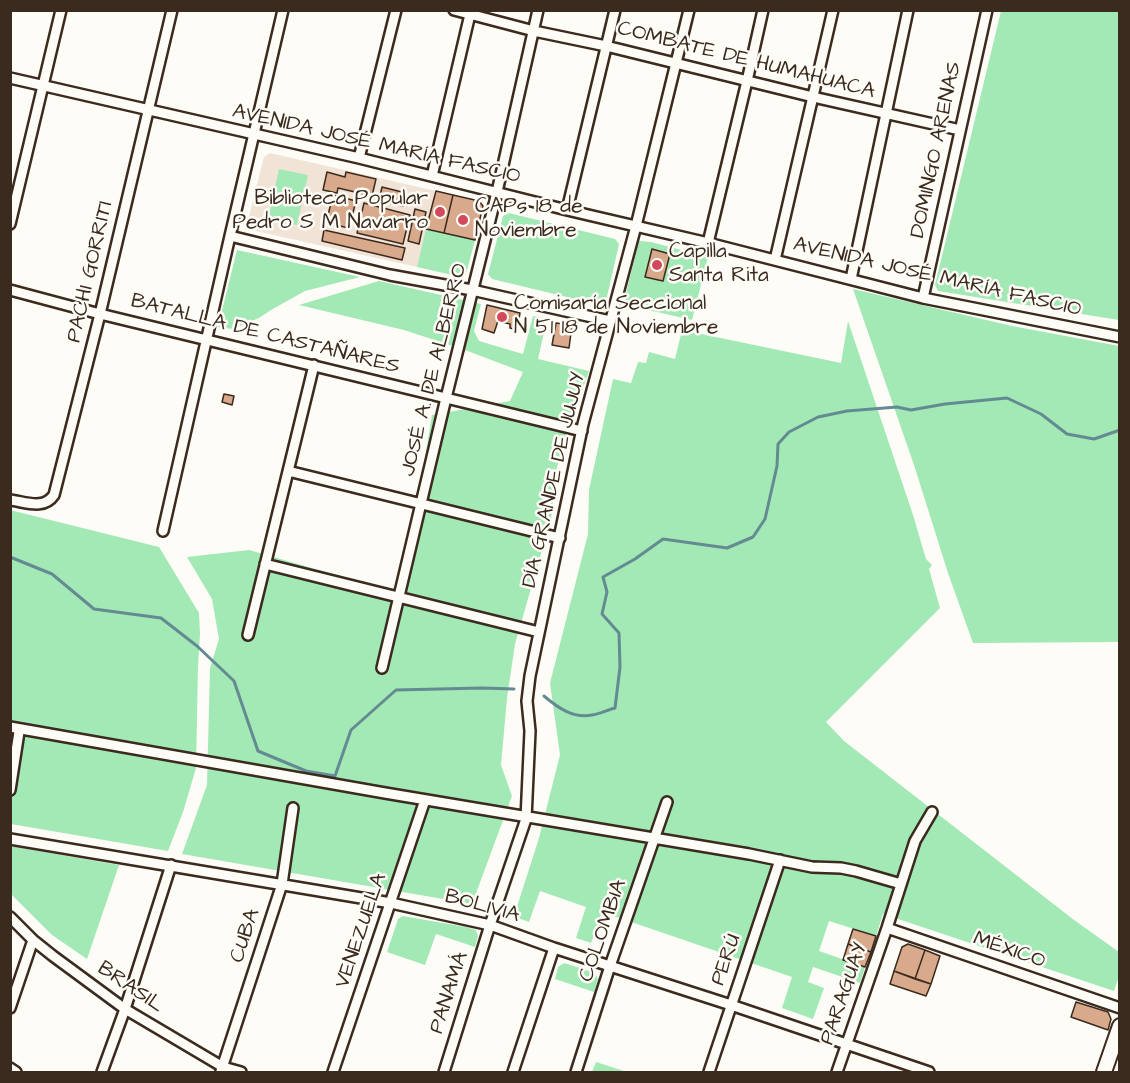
<!DOCTYPE html>
<meta charset="utf-8">
<style>
body{margin:0}
#map{position:relative;width:1130px;height:1083px;overflow:hidden;background:#fdfcf7;font-family:"Architects Daughter",sans-serif}
canvas{display:block}
.frame{position:absolute;inset:0;border:12px solid #3b2a1e;pointer-events:none}
</style>
<div id="map">
<canvas width="1130" height="1083"></canvas>
<div class="frame"></div>
</div>
<script>
const c = document.querySelector('canvas').getContext('2d');
c.lineJoin = 'round';
function fillPath(path, color) {
  c.fillStyle = color;
  c.fill(path, 'evenodd');
}
function strokePath(path, color, width, dash) {
  c.strokeStyle = color;
  c.lineWidth = width;
  c.lineCap = dash ? 'butt' : 'round';
  c.setLineDash(dash || []);
  c.stroke(path);
}
function label(font, color, halo, rows, align = 'center') {
  c.font = font + ' "Architects Daughter",sans-serif';
  c.lineWidth = 5;
  c.setLineDash([]);
  c.textBaseline = 'middle';
  c.strokeStyle = halo;
  c.fillStyle = color;
  for (const [text, x, y, turn = 0] of rows) {
    c.save();
    c.translate(x, y);
    c.rotate((+turn || 0) * Math.PI / 180);
    c.textAlign = isNaN(turn) ? turn : align;
    if (halo) c.strokeText(text, 0, 0);
    c.fillText(text, 0, 0);
    c.restore();
  }
}
fillPath(new Path2D(`
 M 270,153 L 436,191 L 417,267 L 251,230 L 247,224 L 264,157 Z`), '#f2e3d7');
fillPath(new Path2D(`
 M 1001,11 L 1119,11 L 1119,320 L 938,291 L 935,285 Z
 M 279,169 L 308,175 L 297,225 L 268,219 Z
 M 509,213 L 615,239 L 619,244 L 606,301 L 600,305 L 492,279 L 488,274 L 503,216 Z
 M 426,229 L 475,240 L 466,274 L 461,277 L 417,267 Z
 M 639,241 L 651,242 L 708,257 L 692,320 L 635,307 L 624,301 Z
 M 237,250 L 360,277 L 305,291 L 271,310 L 259,318 L 232,329 L 218,327 Z
 M 379,281 L 481,304 L 474,331 L 479,341 L 523,354 L 533,316 L 547,319 L 538,359 L 589,371 L 566,436 L 556,471 L 551,519 L 515,644 L 507,698 L 501,765 L 512,796 L 472,904 L 182,854 L 207,785 L 210,668 L 219,639 L 212,599 L 187,557 L 249,550 L 403,594 L 432,415 L 510,401 L 523,372 L 465,350 L 404,330 L 299,305 Z
 M 853,289 L 1012,326 L 1119,346 L 1119,642 L 973,643 L 948,573 L 915,468 Z
 M 848,321 L 913,515 L 926,559 L 932,565 L 929,569 L 940,608 L 826,722 L 844,741 L 1074,920 L 1119,952 L 1119,976 L 1114,991 L 883,914 L 876,936 L 829,921 L 819,951 L 865,967 L 860,983 L 813,967 L 808,982 L 824,988 L 813,1019 L 782,1008 L 792,977 L 602,912 L 591,943 L 576,938 L 586,907 L 540,891 L 529,922 L 518,918 L 515,913 L 539,838 L 560,755 L 550,683 L 588,534 L 589,490 L 613,379 L 631,383 L 638,362 L 646,363 L 649,352 L 675,359 L 682,330 L 841,363 Z
 M 10,510 L 159,547 L 199,613 L 200,634 L 198,666 L 196,768 L 183,812 L 168,851 L 11,824 Z
 M 10,846 L 119,865 L 87,959 L 52,935 L 11,894 Z
 M 403,916 L 466,927 L 476,930 L 478,936 L 475,947 L 436,934 L 425,965 L 387,952 L 398,919 Z
 M 564,963 L 595,973 L 598,979 L 594,992 L 555,979 L 558,967 Z
 M 596,1062 L 627,1072 L 592,1072 Z`), '#a2e9b6');
strokePath(new Path2D(`
 M 10,557 L 52,574 L 94,609 L 161,618 L 197,646 L 234,681 L 258,751 L 306,771 L 335,776 L 351,730 L 396,690 L 482,688 L 514,689
 M 544,696 C 557,707 573,719 592,715 C 599,714 607,710 615,708 L 620,667 L 619,633 L 602,614 L 607,592 L 603,577 L 635,559 L 663,539 L 727,548 L 753,537 L 765,519 L 777,466 L 778,444 L 789,432 L 818,417 L 847,411 L 897,407 L 911,410 L 945,404 L 1007,398 L 1041,414 L 1067,434 L 1094,439 L 1120,430`), '#648a92', 3);
const building = new Path2D(`
 M 327,172 L 345,177 L 346,172 L 376,179 L 372,196 L 338,188 L 337,193 L 323,190 Z
 M 382,187 L 406,193 L 403,206 L 379,201 Z
 M 436,191 L 453,195 L 444,233 L 426,229 Z
 M 333,195 L 356,201 L 349,228 L 326,223 Z
 M 453,195 L 479,201 L 483,206 L 475,240 L 444,233 Z
 M 364,203 L 410,215 L 403,244 L 357,233 Z
 M 415,209 L 426,212 L 419,244 L 408,241 Z
 M 324,230 L 405,248 L 402,260 L 322,241 Z
 M 652,249 L 670,254 L 663,281 L 645,277 Z
 M 487,305 L 520,313 L 517,330 L 510,328 L 510,324 L 498,321 L 494,333 L 482,329 Z
 M 556,323 L 572,325 L 569,348 L 552,345 Z
 M 224,394 L 234,396 L 232,405 L 222,402 Z
 M 853,929 L 876,936 L 871,952 L 848,944 Z
 M 848,944 L 871,952 L 865,967 L 843,960 Z
 M 908,944 L 925,950 L 915,979 L 894,971 L 902,947 Z
 M 925,950 L 940,956 L 931,984 L 915,979 Z
 M 894,971 L 931,984 L 926,996 L 890,984 Z
 M 1076,1002 L 1108,1012 L 1111,1019 L 1108,1030 L 1071,1017 Z`);
fillPath(building, '#d9a98b');
strokePath(building, '#3b2a1e', 1.5);
const street = new Path2D(`
 M 454,10 L 534,31 L 606,46 L 813,97 L 960,130
 M 10,78 L 359,158 L 567,210 L 708,243 L 923,298 L 1120,337
 M 359,158 L 396,10
 M 432,176 L 471,10
 M 567,210 L 615,10
 M 10,224 L 61,10
 M 230,236 L 390,275 L 472,290 L 610,321
 M 708,243 L 747,81 L 763,10
 M 775,260 L 833,10
 M 851,279 L 908,10
 M 10,290 L 100,314 L 582,431
 M 923,298 L 987,10
 M 288,471 L 560,538
 M 10,500 C 26,502 44,510 54,495 L 100,314 L 172,10
 M 163,531 L 230,236 L 283,10
 M 265,564 L 539,632
 M 248,635 L 314,365
 M 382,668 L 446,398 L 497,192 L 538,10
 M 10,727 L 385,793 L 749,854 L 812,867 L 841,868 L 856,871 L 901,884
 M 10,790 L 19,732
 M 10,839 L 391,903 L 490,925 L 554,948 L 731,1005 L 929,1072
 M 10,917 L 33,940 L 53,956 L 125,1009 L 223,1067 L 241,1072
 M 887,928 L 1120,1008
 M 10,1008 L 33,940
 M 10,1068 L 16,1072
 M 221,1071 L 282,884 L 293,808
 M 102,1072 L 125,1009 L 171,865
 M 333,1072 L 425,800
 M 444,1072 L 490,925 L 526,819 L 530,731 L 527,701 L 530,676 L 583,424 L 636,226 L 689,10
 M 513,1072 L 554,948
 M 576,1072 L 610,966 L 667,802
 M 709,1072 L 780,860
 M 837,1072 L 887,928 L 915,841 L 932,812`);
const secondary = new Path2D(`
 M 1104,1072 L 1120,1026`);
strokePath(street, '#3b2a1e', 14);
strokePath(secondary, '#3b2a1e', 18);
strokePath(street, '#fdfcf7', 9);
strokePath(secondary, '#fdfcf7', 14);
for (const [x, y, r, color] of [
 [440,212,6,"#d1495b"],
 [463,220,6,"#d1495b"],
 [657,265,6,"#d1495b"],
 [502,317,6,"#d1495b"]
]) {
  const dot = new Path2D();
  dot.arc(x, y, r, 0, 2 * Math.PI);
  c.fillStyle = color;
  c.fill(dot);
  strokePath(dot, '#fdfcf7', 2);
}
label('21px', '#3b2a1e', '#fdfcf7', [
 ["COMBATE DE HUMAHUACA",746,61,14],
 ["AVENIDA JOSÉ MARÍA FASCIO",376,145,13],
 ["DOMINGO ARENAS",937,150,-78],
 ["PACHI GORRITI",91,272,-77],
 ["AVENIDA JOSÉ MARÍA FASCIO",937,278,13],
 ["BATALLA DE CASTAÑARES",265,335,14],
 ["JOSÉ A. DE ALBERRO",435,370,-76],
 ["DÍA GRANDE DE JUJUY",555,480,-77],
 ["BOLIVIA",482,907,15],
 ["VENEZUELA",362,931,-71],
 ["COLOMBIA",604,931,-71],
 ["CUBA",246,936,-72],
 ["MÉXICO",1009,951,19],
 ["PERÚ",727,960,-71],
 ["BRASIL",130,988,34],
 ["PANAMÁ",450,993,-72],
 ["PARAGUAY",845,994,-71]
]);
label('21px', '#3b2a1e', '#fdfcf7', [
 ["Biblioteca Popular",428,200,"right"],
 ["Pedro S M Navarro",428,224,"right"],
 ["CAPs 18 de",475,208],
 ["Noviembre",475,232],
 ["Capilla",669,253],
 ["Santa Rita",669,277],
 ["Comisaría Seccional",514,305],
 ["N 51 18 de Noviembre",514,329]
], 'left');
</script>
